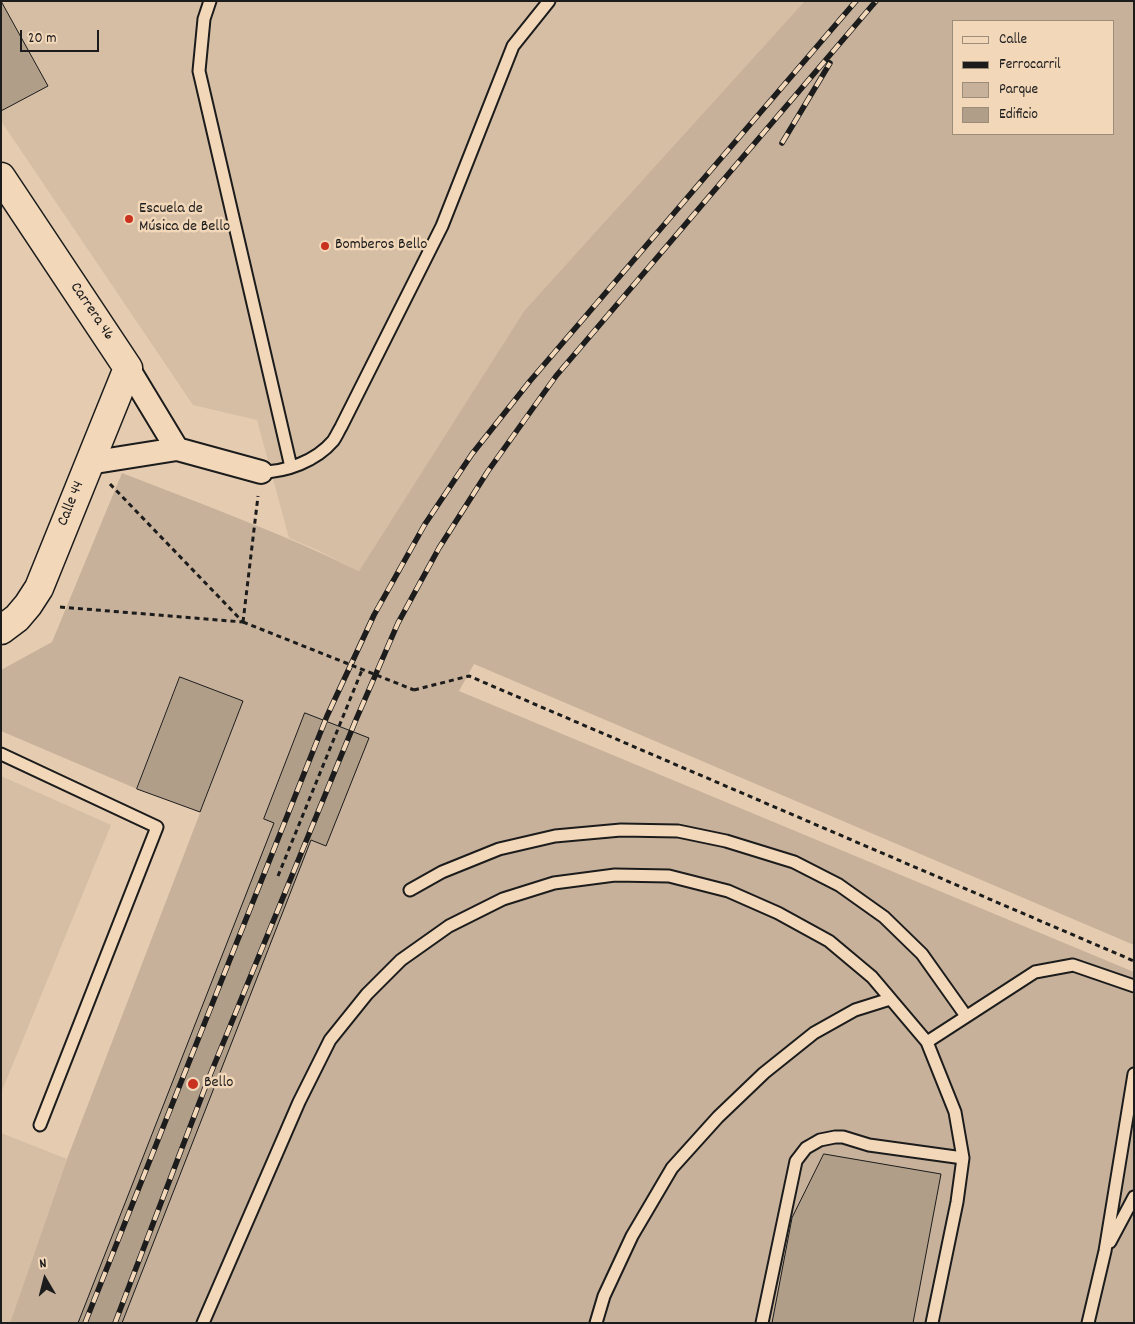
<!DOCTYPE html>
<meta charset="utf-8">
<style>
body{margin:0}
#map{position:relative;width:1135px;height:1324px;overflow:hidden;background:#e5ccb0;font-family:Dekko,sans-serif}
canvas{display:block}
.frame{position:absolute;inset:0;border:2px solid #1c1c1c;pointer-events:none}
.legend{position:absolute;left:952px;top:20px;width:162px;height:115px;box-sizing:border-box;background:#f2d7b9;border:1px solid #9c8c7a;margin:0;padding:6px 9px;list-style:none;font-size:15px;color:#1c1c1c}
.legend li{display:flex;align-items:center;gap:10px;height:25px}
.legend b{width:25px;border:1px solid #9c8c7a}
.north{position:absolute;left:20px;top:1254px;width:50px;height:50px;-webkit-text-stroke:4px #f2d7b9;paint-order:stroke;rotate:352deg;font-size:14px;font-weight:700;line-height:20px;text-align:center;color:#1c1c1c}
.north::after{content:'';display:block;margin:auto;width:18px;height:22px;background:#1c1c1c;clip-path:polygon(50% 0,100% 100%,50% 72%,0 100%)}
.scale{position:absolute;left:20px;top:30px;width:79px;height:22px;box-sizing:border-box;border:2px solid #1c1c1c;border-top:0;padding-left:6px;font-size:15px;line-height:18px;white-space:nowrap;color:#1c1c1c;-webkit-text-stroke:4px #f2d7b9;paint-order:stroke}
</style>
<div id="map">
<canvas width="1135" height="1324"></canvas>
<div class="frame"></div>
<ul class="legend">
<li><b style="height:6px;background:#f2d7b9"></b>Calle</li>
<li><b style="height:6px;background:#1c1c1c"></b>Ferrocarril</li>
<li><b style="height:14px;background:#c7b19a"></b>Parque</li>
<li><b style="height:14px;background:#b09e89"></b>Edificio</li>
</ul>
<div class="north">N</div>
<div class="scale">20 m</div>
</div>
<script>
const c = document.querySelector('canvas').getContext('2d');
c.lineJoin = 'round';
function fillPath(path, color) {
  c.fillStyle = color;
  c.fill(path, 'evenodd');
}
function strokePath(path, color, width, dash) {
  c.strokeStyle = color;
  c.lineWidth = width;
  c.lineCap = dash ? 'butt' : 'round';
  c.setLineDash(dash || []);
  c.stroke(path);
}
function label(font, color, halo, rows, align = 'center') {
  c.font = font + ' Dekko,sans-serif';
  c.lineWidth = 5;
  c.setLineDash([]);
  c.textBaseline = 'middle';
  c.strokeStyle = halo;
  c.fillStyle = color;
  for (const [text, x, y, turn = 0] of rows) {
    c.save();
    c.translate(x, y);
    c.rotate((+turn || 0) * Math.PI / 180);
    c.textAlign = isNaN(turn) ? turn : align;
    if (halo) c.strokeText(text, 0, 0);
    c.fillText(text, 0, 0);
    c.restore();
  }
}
fillPath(new Path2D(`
 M 1,1 L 809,1 L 524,311 L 359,571 L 317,550 L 289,538 L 257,420 L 193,405 L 1,121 Z
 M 1,776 L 111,825 L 1,1093 Z
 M 1,1133 L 67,1159 L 10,1323 L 1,1323 Z`), '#d5bea4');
fillPath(new Path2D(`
 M 805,1 L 1134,1 L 1134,945 L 474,664 L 459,691 L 1134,972 L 1134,1323 L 10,1323 L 67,1159 L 243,701 L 180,677 L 137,789 L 1,731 L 1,670 L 52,642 L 122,473 C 201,504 282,533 359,571 L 524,311 ZM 954,21 L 1114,21 L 1114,134 L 954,134 Z`), '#c7b19a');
const building = new Path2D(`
 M 1,1 L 48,86 L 1,111 Z
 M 180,677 L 243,701 L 200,812 L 137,789 Z
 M 305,713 L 369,738 L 326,846 L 311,840 L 122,1323 L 78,1323 L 274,823 L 264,819 Z
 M 824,1154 L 941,1174 L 913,1323 L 772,1323 L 792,1218 Z`);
fillPath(building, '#b09e89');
strokePath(building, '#1c1c1c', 1);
const lane = new Path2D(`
 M 210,1 L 204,19 L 199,71 L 291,467
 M 261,472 C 286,472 316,461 333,441 C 336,437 338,432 341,427 L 442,226 L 513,46 L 549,1
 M 1,754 L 157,827 L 40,1125
 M 410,890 L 442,872 L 499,849 L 555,836 L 621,830 L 678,831 L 726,841 L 794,862 L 839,885 L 884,917 L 922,954 L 966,1016
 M 927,1042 L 1035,972 L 1073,965 L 1134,986
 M 1110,1242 L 1134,1197
 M 203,1323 L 299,1102 L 330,1040 L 367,994 L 401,960 L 449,926 L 503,899 L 554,883 L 615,875 L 669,876 L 728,891 L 778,913 L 829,941 L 872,977 L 927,1042 L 955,1112 L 963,1158 L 957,1202 L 932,1323
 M 596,1323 L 604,1296 L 632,1236 L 672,1168 L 718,1117 L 764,1073 L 814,1033 L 855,1010 L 890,999
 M 762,1323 L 796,1161 L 806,1148 L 820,1140 L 835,1137 L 843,1137 L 869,1145 L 963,1158
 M 1088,1323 L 1105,1251 L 1134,1074`);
const street = new Path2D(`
 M 128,368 L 177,449
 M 89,463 L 177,449 L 261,472`);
const secondary = new Path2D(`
 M 1,177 L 128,368 L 39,588 L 28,605 L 17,618 L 1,630`);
strokePath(lane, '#1c1c1c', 15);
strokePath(street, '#1c1c1c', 26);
strokePath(secondary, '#1c1c1c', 31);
strokePath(new Path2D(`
 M 110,484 L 243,622
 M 60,607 L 243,622
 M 243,622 L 258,496
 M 414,690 L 469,676 L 1134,961
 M 278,876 L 362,670`), '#1c1c1c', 3, [5, 4]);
strokePath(lane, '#f2d7b9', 11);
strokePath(street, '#f2d7b9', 22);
strokePath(secondary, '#f2d7b9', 28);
const rail = new Path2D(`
 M 782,143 L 830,63
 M 85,1323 L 327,716 L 374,615 L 425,524 L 472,454 L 530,381 L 856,1
 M 115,1323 L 208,1080 L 355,722 L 398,623 L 439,548 L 488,471 L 556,376 L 876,1`);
strokePath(rail, '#1c1c1c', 5.5);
strokePath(rail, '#f2d7b9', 4, [11]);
strokePath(new Path2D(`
 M 243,622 L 414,690`), '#1c1c1c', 3, [5, 4]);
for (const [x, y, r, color] of [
 [129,219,5,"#c8321e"],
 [325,246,5,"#c8321e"],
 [193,1084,6,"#c8321e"]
]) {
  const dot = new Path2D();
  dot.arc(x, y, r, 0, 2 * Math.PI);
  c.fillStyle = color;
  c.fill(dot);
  strokePath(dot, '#f2d7b9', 2);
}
label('16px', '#1c1c1c', '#f2d7b9', [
 ["Escuela de",139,210],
 ["Música de Bello",139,228],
 ["Bomberos Bello",335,246],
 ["Bello",204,1084]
], 'left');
label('16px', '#1c1c1c', '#f2d7b9', [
 ["Carrera 46",91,312,56],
 ["Calle 44",72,504,-68]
]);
</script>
